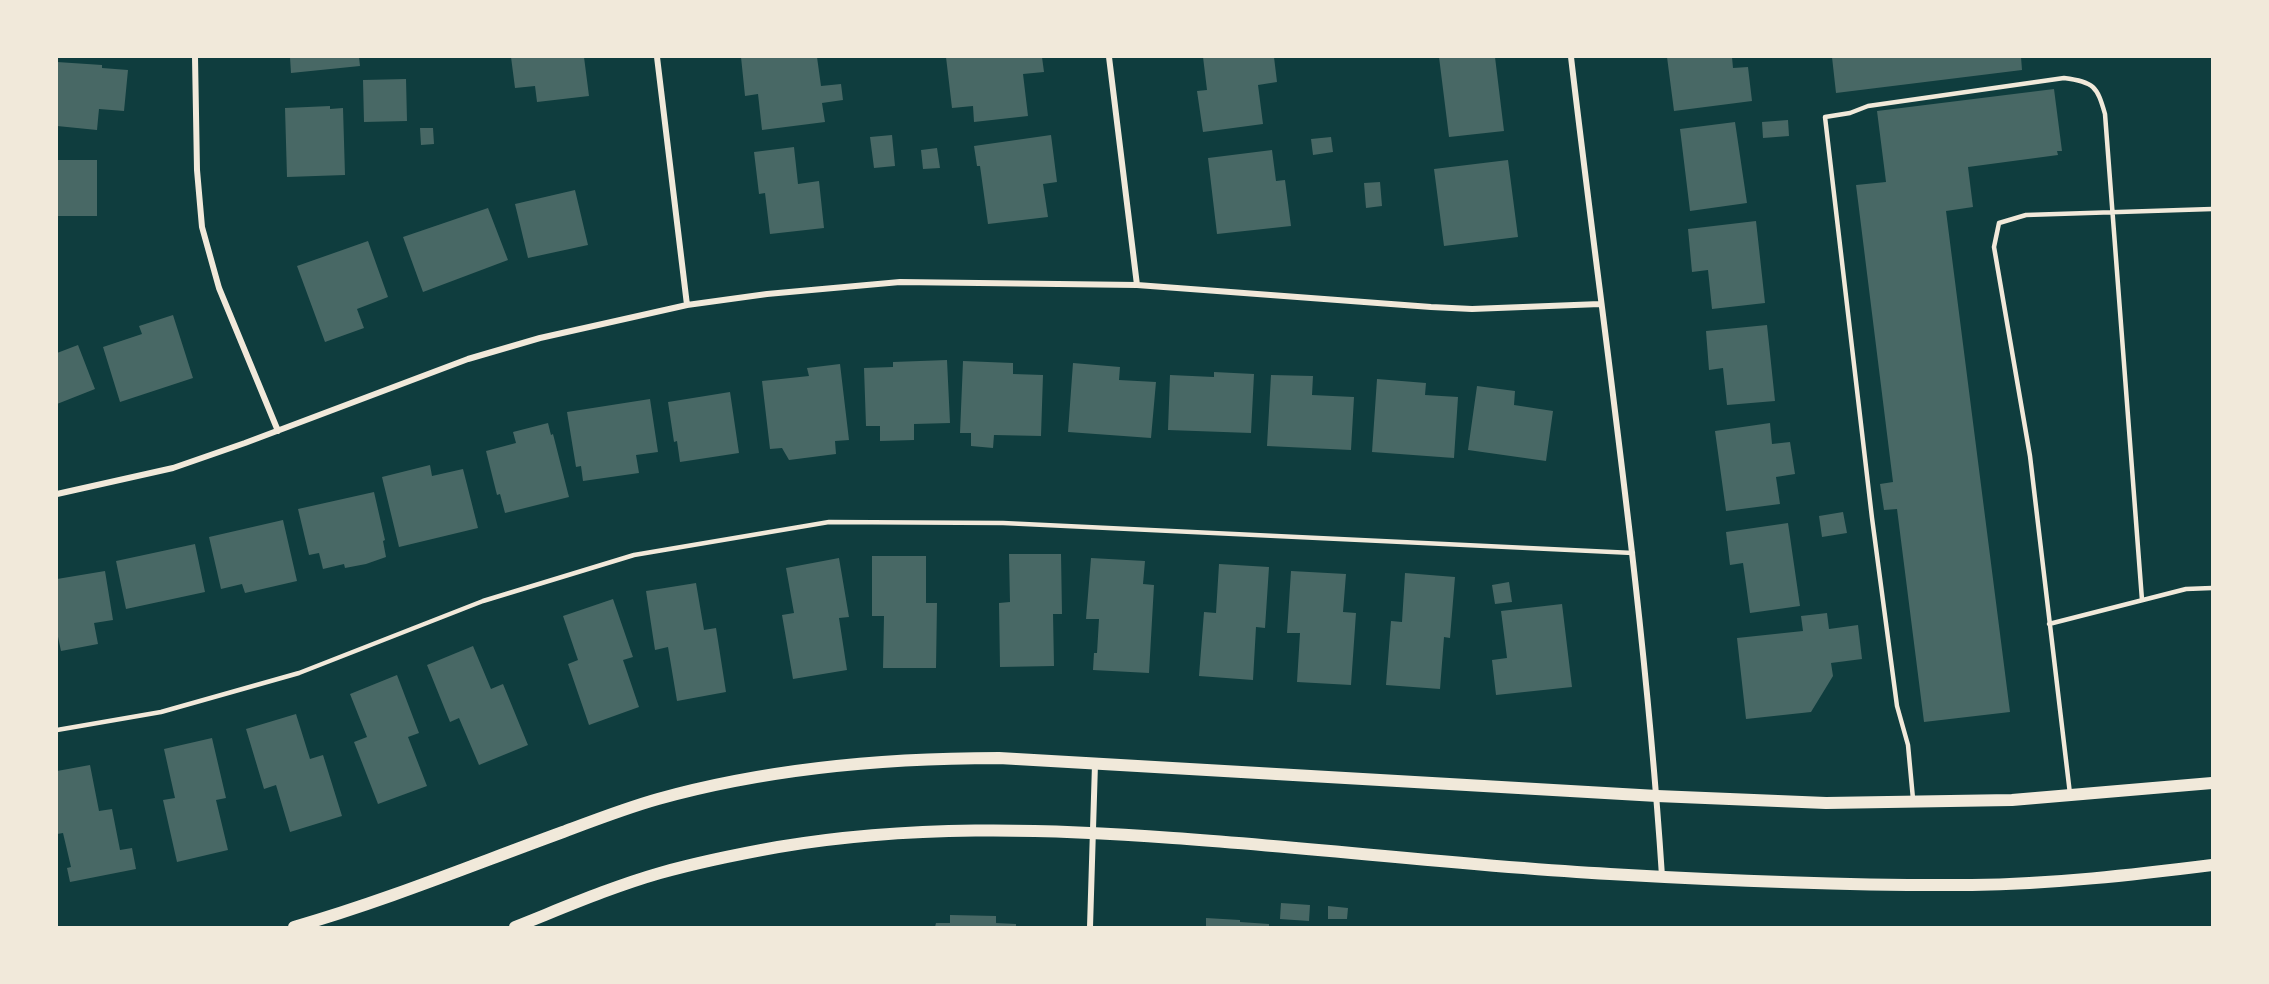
<!DOCTYPE html>
<style>
body{margin:0}
#map{position:relative;width:2269px;height:984px;overflow:hidden;background:#0f3d3e;font-family:"Times New Roman",serif}
canvas{display:block}
.frame{position:absolute;inset:0;border:58px solid #f1e9da;pointer-events:none}
</style>
<div id="map">
<canvas width="2269" height="984"></canvas>
<div class="frame"></div>
</div>
<script>
const c = document.querySelector('canvas').getContext('2d');
c.lineJoin = 'round';
function fillPath(path, color) {
  c.fillStyle = color;
  c.fill(path, 'evenodd');
}
function strokePath(path, color, width, dash) {
  c.strokeStyle = color;
  c.lineWidth = width;
  c.lineCap = dash ? 'butt' : 'round';
  c.setLineDash(dash || []);
  c.stroke(path);
}
fillPath(new Path2D(`
 M 290,57 L 359,57 L 360,66 L 291,73 Z
 M 511,57 L 584,57 L 589,96 L 537,102 L 535,86 L 515,88 Z
 M 741,57 L 817,57 L 821,86 L 841,84 L 843,100 L 822,103 L 825,122 L 762,130 L 758,94 L 745,96 Z
 M 946,57 L 1042,57 L 1044,72 L 1023,74 L 1028,116 L 974,122 L 973,106 L 952,108 Z
 M 1203,57 L 1274,57 L 1277,82 L 1258,85 L 1263,124 L 1203,132 L 1197,91 L 1207,90 Z
 M 1439,57 L 1495,57 L 1504,131 L 1449,137 Z
 M 1667,57 L 1732,57 L 1733,68 L 1748,67 L 1752,101 L 1674,111 Z
 M 1832,57 L 2021,57 L 2022,70 L 1836,93 Z
 M 57,62 L 102,65 L 102,68 L 128,70 L 124,111 L 99,109 L 97,130 L 57,126 Z
 M 406,79 L 407,121 L 364,122 L 363,80 Z
 M 2054,89 L 2062,151 L 2057,151 L 2058,155 L 1968,167 L 1973,207 L 1946,211 L 2010,712 L 1924,722 L 1897,509 L 1884,510 L 1880,484 L 1893,482 L 1856,185 L 1886,182 L 1877,111 Z
 M 330,106 L 330,109 L 343,108 L 345,175 L 287,177 L 285,108 Z
 M 1788,120 L 1789,136 L 1763,138 L 1762,122 Z
 M 1735,122 L 1747,203 L 1690,211 L 1680,129 Z
 M 420,128 L 433,128 L 434,144 L 421,145 Z
 M 892,135 L 895,166 L 874,168 L 870,137 Z
 M 1051,135 L 1057,182 L 1043,184 L 1048,217 L 988,224 L 980,166 L 977,166 L 974,146 Z
 M 1331,137 L 1333,152 L 1313,155 L 1311,139 Z
 M 794,147 L 798,184 L 819,181 L 824,228 L 770,234 L 765,193 L 759,194 L 754,152 Z
 M 937,148 L 940,168 L 923,169 L 921,150 Z
 M 1272,150 L 1276,181 L 1285,180 L 1291,226 L 1217,234 L 1208,158 Z
 M 57,160 L 97,160 L 97,216 L 57,216 Z
 M 1508,160 L 1518,237 L 1444,246 L 1434,169 Z
 M 1380,182 L 1382,206 L 1366,208 L 1364,183 Z
 M 575,190 L 588,245 L 528,258 L 515,204 Z
 M 488,208 L 508,260 L 423,292 L 403,237 Z
 M 1756,221 L 1765,303 L 1712,309 L 1708,270 L 1692,272 L 1688,229 Z
 M 368,241 L 388,297 L 357,309 L 364,328 L 325,342 L 297,266 Z
 M 173,315 L 193,378 L 120,402 L 103,347 L 142,334 L 139,326 Z
 M 1767,325 L 1775,401 L 1727,405 L 1723,368 L 1709,370 L 1706,331 Z
 M 78,345 L 95,389 L 57,404 L 57,353 Z
 M 947,360 L 950,423 L 914,424 L 914,440 L 880,441 L 880,426 L 866,426 L 864,368 L 893,367 L 893,362 Z
 M 963,361 L 1013,363 L 1013,374 L 1043,375 L 1041,436 L 994,435 L 993,448 L 971,446 L 971,433 L 960,433 Z
 M 1073,363 L 1120,367 L 1119,380 L 1156,382 L 1151,438 L 1068,432 Z
 M 840,364 L 849,440 L 835,441 L 836,454 L 789,460 L 782,448 L 770,449 L 762,381 L 809,376 L 807,368 Z
 M 1214,372 L 1254,374 L 1251,433 L 1168,430 L 1170,375 L 1214,377 Z
 M 1271,375 L 1313,376 L 1312,395 L 1354,397 L 1351,450 L 1267,446 Z
 M 1377,379 L 1426,383 L 1425,395 L 1458,397 L 1454,458 L 1372,452 Z
 M 1477,386 L 1515,391 L 1514,405 L 1553,411 L 1546,461 L 1468,450 Z
 M 730,392 L 739,453 L 680,462 L 677,441 L 674,442 L 668,402 Z
 M 650,399 L 658,452 L 636,455 L 639,473 L 583,481 L 581,466 L 576,467 L 567,412 Z
 M 548,423 L 551,435 L 553,434 L 569,497 L 505,513 L 500,494 L 497,495 L 486,451 L 516,443 L 513,432 Z
 M 1770,423 L 1772,444 L 1790,442 L 1795,474 L 1776,477 L 1780,504 L 1726,511 L 1715,431 Z
 M 430,465 L 432,476 L 463,469 L 478,528 L 399,547 L 382,477 Z
 M 374,492 L 385,540 L 383,541 L 386,557 L 366,564 L 345,568 L 344,564 L 323,569 L 319,553 L 309,555 L 298,509 Z
 M 1843,512 L 1847,533 L 1822,537 L 1819,516 Z
 M 283,520 L 297,581 L 245,593 L 242,584 L 221,589 L 209,537 Z
 M 1788,523 L 1800,606 L 1750,613 L 1743,563 L 1730,565 L 1726,532 Z
 M 195,544 L 205,592 L 126,609 L 116,561 Z
 M 1009,554 L 1061,554 L 1062,614 L 1053,614 L 1054,666 L 1000,667 L 999,603 L 1010,602 Z
 M 872,556 L 926,556 L 926,603 L 937,603 L 936,668 L 883,668 L 884,616 L 872,616 Z
 M 839,558 L 849,617 L 839,618 L 847,670 L 793,679 L 782,615 L 794,613 L 786,568 Z
 M 1091,558 L 1145,561 L 1143,584 L 1154,585 L 1149,673 L 1093,670 L 1094,653 L 1097,653 L 1099,619 L 1086,619 Z
 M 1219,564 L 1269,567 L 1265,628 L 1256,627 L 1253,680 L 1199,676 L 1204,612 L 1216,613 Z
 M 105,571 L 113,620 L 94,623 L 98,644 L 61,651 L 57,632 L 57,579 Z
 M 1291,571 L 1346,574 L 1343,612 L 1356,613 L 1351,685 L 1297,682 L 1300,633 L 1287,633 Z
 M 1405,573 L 1455,577 L 1450,638 L 1444,637 L 1440,689 L 1386,685 L 1391,621 L 1402,622 Z
 M 1509,582 L 1512,602 L 1495,604 L 1492,585 Z
 M 696,583 L 704,630 L 716,628 L 726,692 L 677,701 L 668,647 L 655,650 L 646,591 Z
 M 613,599 L 633,657 L 623,660 L 639,707 L 589,725 L 568,664 L 578,660 L 563,616 Z
 M 1562,604 L 1572,687 L 1496,695 L 1492,660 L 1507,658 L 1501,611 Z
 M 1827,613 L 1829,629 L 1858,625 L 1862,659 L 1831,663 L 1833,676 L 1811,712 L 1746,719 L 1737,638 L 1803,631 L 1801,616 Z
 M 473,646 L 491,689 L 503,684 L 528,745 L 479,765 L 459,718 L 450,722 L 427,665 Z
 M 397,675 L 419,733 L 408,737 L 427,786 L 378,804 L 354,742 L 367,737 L 350,694 Z
 M 296,714 L 310,759 L 323,755 L 342,816 L 290,832 L 276,785 L 264,789 L 246,729 Z
 M 212,738 L 226,798 L 216,800 L 228,850 L 177,862 L 163,800 L 175,798 L 164,749 Z
 M 90,765 L 99,811 L 112,809 L 120,850 L 132,848 L 136,869 L 70,882 L 67,868 L 71,867 L 63,833 L 57,834 L 57,771 Z
 M 1281,903 L 1310,905 L 1309,921 L 1280,919 Z
 M 1328,906 L 1348,908 L 1347,919 L 1328,919 Z
 M 950,915 L 996,916 L 996,923 L 1016,924 L 1016,927 L 935,927 L 936,923 L 950,923 Z
 M 1206,918 L 1240,920 L 1240,922 L 1269,924 L 1269,927 L 1206,927 Z`), '#486865');
strokePath(new Path2D(`
 M 2049,624 L 2186,589 L 2212,588
 M 57,730 L 161,712 L 299,673 L 483,601 L 634,555 L 829,522 L 1003,523 L 1633,553
 M 2070,794 L 2030,456 L 1994,247 L 1999,223 L 2026,215 L 2212,209
 M 1913,799 L 1908,745 L 1897,706 L 1872,518 L 1825,117 L 1850,113 L 1868,106 L 2064,78 C 2094,82 2097,86 2105,114 L 2142,600`), '#f1e9da', 4.5);
strokePath(new Path2D(`
 M 195,57 L 197,170 L 202,227 L 219,288 L 278,431
 M 657,57 L 687,305
 M 1109,57 L 1137,285
 M 1571,57 C 1603,330 1644,601 1662,876
 M 57,494 L 173,468 L 245,443 L 468,359 L 540,338 L 687,305 L 767,294 L 900,282 L 1137,285 L 1431,307 L 1472,309 L 1600,304
 M 1090,927 L 1095,764`), '#f1e9da', 6);
strokePath(new Path2D(`
 M 294,927 C 385,901 475,864 563,832 C 595,820 626,808 658,799 C 769,768 884,758 999,758 L 1657,796 L 1826,803 L 2012,800 L 2212,783
 M 515,927 C 563,908 611,887 660,873 C 699,862 739,854 778,847 C 908,825 1042,828 1173,838 C 1319,848 1464,866 1610,874 C 1731,881 1851,886 1972,885 C 2052,884 2133,875 2212,865`), '#f1e9da', 12);
</script>
